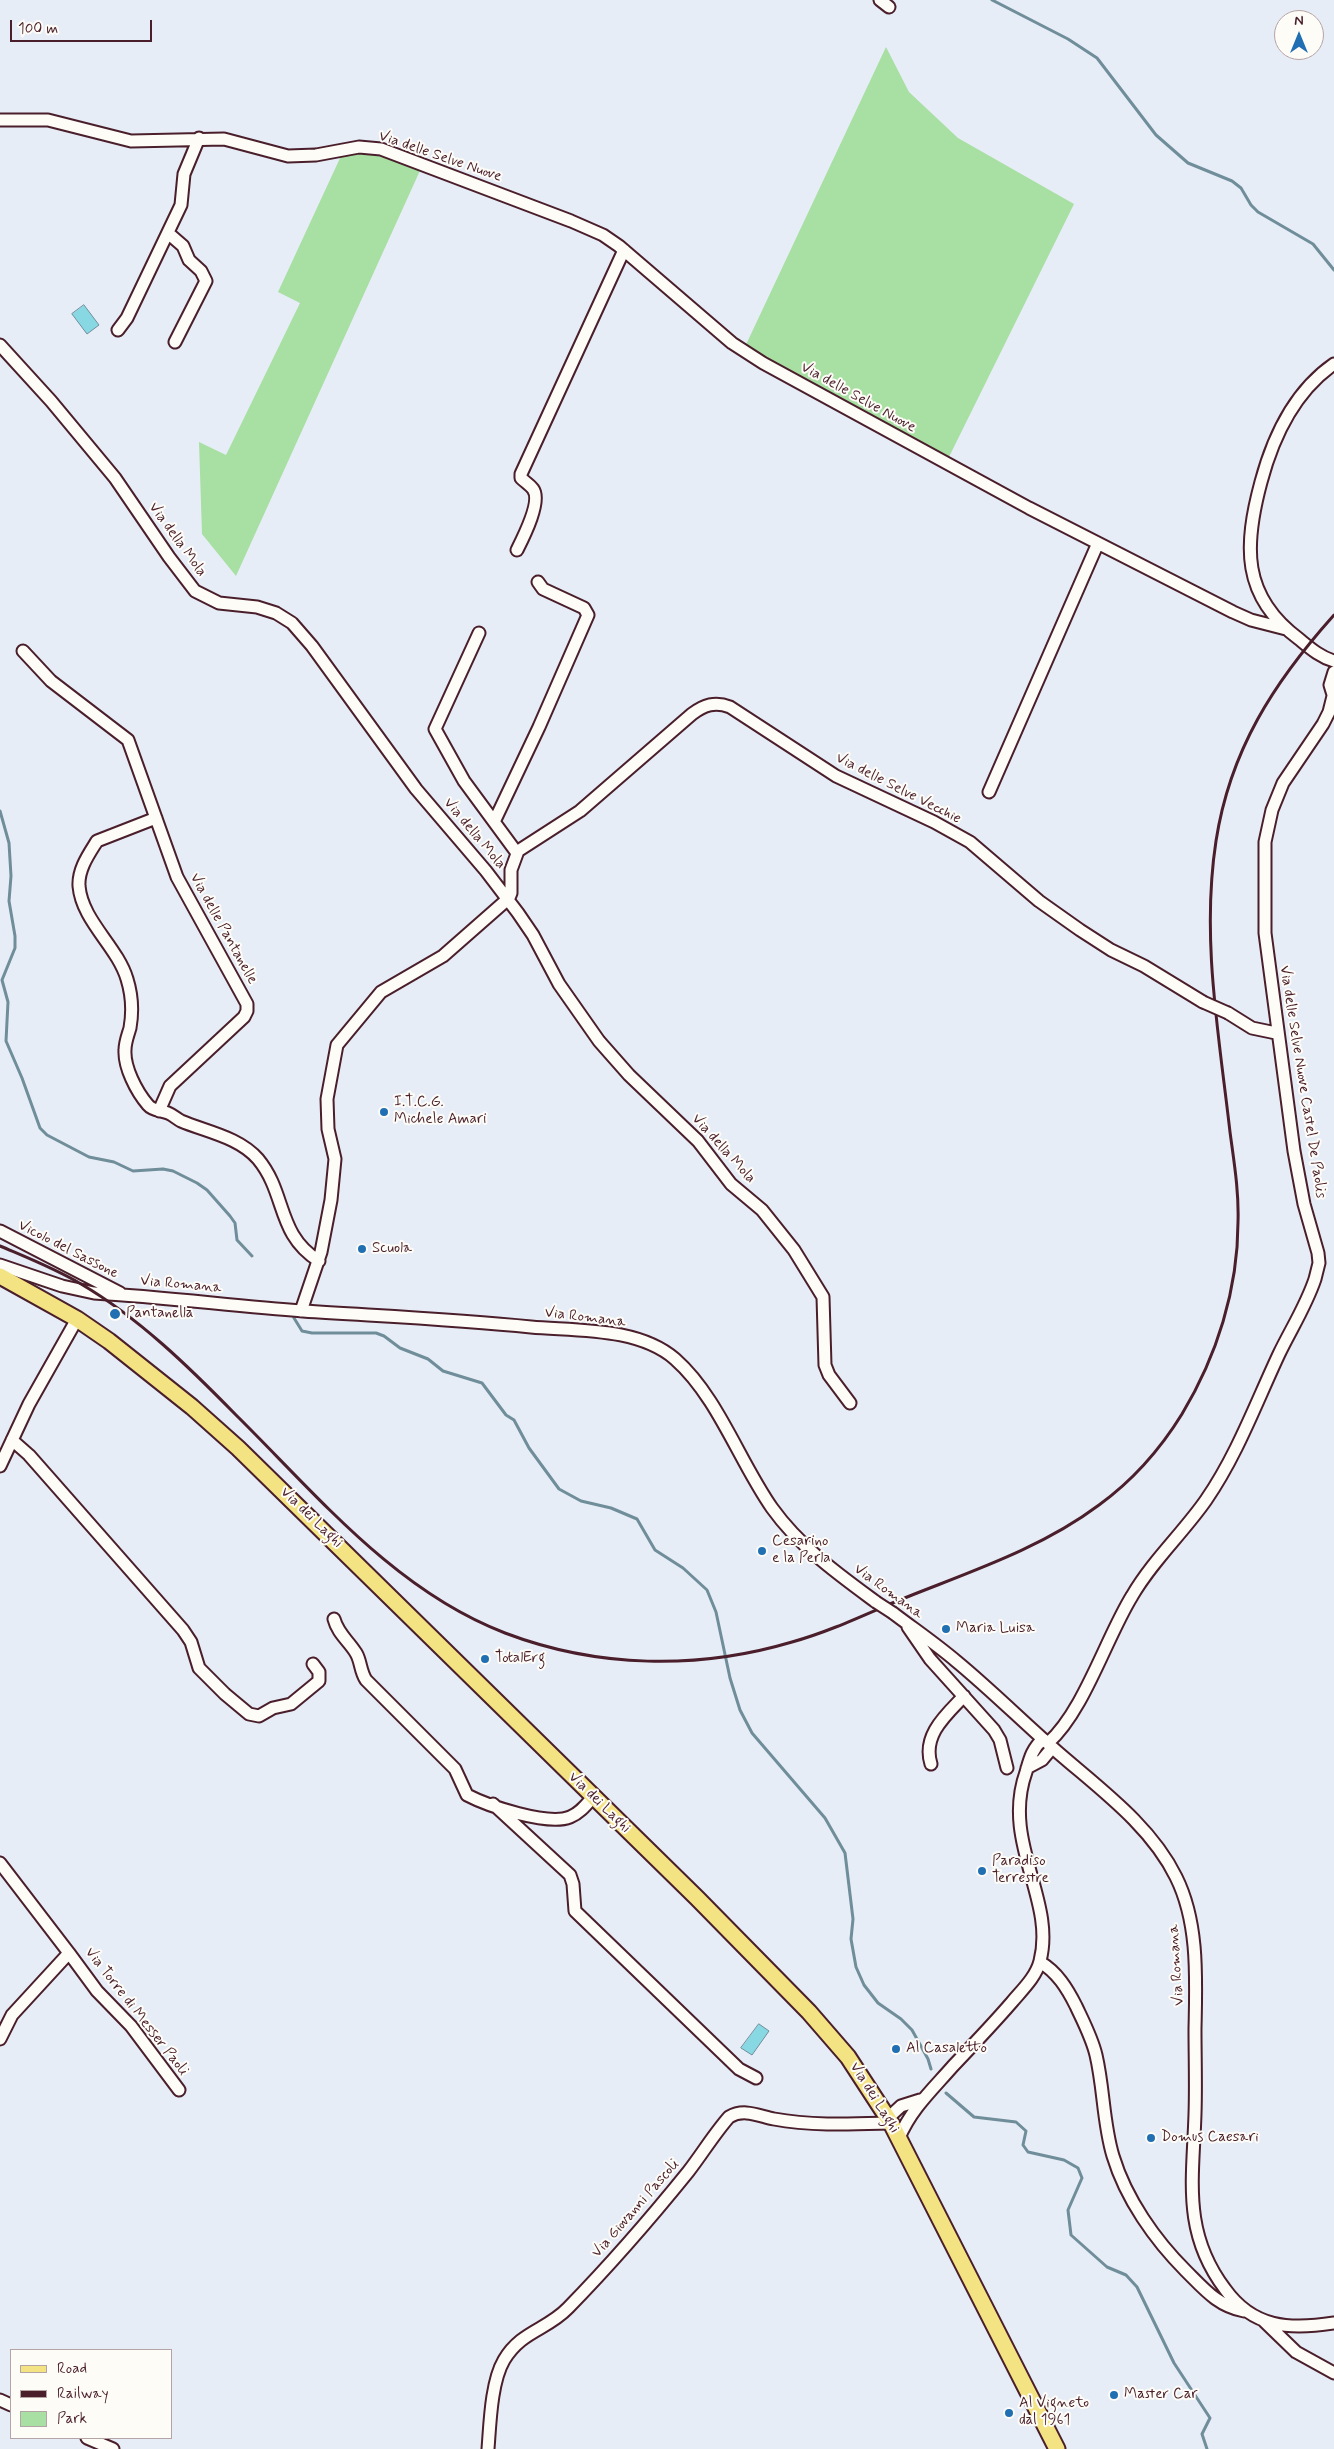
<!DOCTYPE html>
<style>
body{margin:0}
#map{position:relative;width:1334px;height:2449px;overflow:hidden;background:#e7edf7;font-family:Mynerve,sans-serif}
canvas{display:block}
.legend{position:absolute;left:10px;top:2349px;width:162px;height:90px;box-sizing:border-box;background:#fdfcf7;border:1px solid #b5a4a5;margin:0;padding:6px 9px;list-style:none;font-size:15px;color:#4a1f2b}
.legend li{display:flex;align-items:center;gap:10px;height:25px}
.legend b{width:25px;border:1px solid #b5a4a5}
.north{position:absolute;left:1274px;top:10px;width:50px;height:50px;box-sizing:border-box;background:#fdfcf7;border:1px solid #b5a4a5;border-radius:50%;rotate:0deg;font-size:14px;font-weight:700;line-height:20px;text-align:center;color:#4a1f2b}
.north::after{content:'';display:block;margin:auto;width:18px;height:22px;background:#1f6fb2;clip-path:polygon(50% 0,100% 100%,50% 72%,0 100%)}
.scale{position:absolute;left:10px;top:20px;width:142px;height:22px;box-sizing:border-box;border:2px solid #4a1f2b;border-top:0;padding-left:6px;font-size:15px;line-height:18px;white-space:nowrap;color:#4a1f2b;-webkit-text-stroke:4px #fdfcf7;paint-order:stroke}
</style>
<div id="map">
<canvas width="1334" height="2449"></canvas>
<ul class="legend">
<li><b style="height:6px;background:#f4e382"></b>Road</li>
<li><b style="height:6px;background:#4a1f2b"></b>Railway</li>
<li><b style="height:14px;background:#a8dfa2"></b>Park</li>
</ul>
<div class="north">N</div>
<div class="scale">100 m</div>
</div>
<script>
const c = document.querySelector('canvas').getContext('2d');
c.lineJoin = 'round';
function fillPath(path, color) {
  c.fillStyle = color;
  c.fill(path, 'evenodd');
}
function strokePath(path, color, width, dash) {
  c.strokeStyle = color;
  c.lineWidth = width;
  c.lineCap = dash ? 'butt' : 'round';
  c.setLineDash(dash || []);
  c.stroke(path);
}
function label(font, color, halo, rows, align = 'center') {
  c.font = font + ' Mynerve,sans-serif';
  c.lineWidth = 4;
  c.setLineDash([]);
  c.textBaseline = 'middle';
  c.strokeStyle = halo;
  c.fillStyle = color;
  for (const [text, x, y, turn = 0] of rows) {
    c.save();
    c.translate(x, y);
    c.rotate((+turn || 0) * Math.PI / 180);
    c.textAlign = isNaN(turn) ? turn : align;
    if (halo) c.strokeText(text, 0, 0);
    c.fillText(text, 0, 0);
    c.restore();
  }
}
fillPath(new Path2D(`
 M 886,47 L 909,92 L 958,138 L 1074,204 L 946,463 L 743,351 Z
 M 374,148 L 423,164 L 236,576 L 202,534 L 199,442 L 226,455 L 300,303 L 278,292 L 341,156 Z`), '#a8dfa2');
const water = new Path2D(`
 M 84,305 L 99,325 L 87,334 L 72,314 Z
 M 759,2024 L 769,2031 L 752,2055 L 741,2048 Z`);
fillPath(water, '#88d8e4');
strokePath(water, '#6f8e9a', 1);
strokePath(new Path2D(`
 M 992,0 L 1068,39 L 1097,58 L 1156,135 L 1188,163 L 1232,181 L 1241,188 L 1251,205 L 1258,212 L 1313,244 L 1334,270
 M 0,811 L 9,843 L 11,876 L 9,901 L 15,936 L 15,948 L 2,980 L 8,1002 L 6,1041 L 22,1078 L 40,1128 L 47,1135 L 89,1157 L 114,1162 L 133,1171 L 163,1169 L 173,1171 L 197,1183 L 207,1190 L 230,1216 L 235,1223 L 237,1240 L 252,1256
 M 294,1318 L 302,1331 L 312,1333 L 376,1333 L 384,1336 L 400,1348 L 428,1359 L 443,1371 L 482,1383 L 506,1415 L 514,1420 L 529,1448 L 559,1489 L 581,1501 L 611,1508 L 637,1519 L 655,1550 L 683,1568 L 707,1590 L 716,1612 L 730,1678 L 740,1710 L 752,1733 L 825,1818 L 845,1853 L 853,1919 L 851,1939 L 856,1967 L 864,1985 L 878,2003 L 901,2019 L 912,2030 L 928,2059 L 931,2069
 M 946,2093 L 974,2117 L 1016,2122 L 1026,2131 L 1023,2145 L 1028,2152 L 1064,2160 L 1078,2168 L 1082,2178 L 1068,2210 L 1071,2235 L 1107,2267 L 1126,2275 L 1137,2287 L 1174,2363 L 1210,2418 L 1202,2434 L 1207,2449`), '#6f8e9a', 3);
const minor = new Path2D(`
 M 880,0 L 889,7
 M 0,120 L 48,120 L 131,141 L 224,139 L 288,156 L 316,155 L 359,147 L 381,149 L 571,221 L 603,235 L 619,246 L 732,343 L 763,363 L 1029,508 L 1233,612 L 1251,620 L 1286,629
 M 168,233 L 183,246 L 189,260 L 201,271 L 206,281 L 175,342
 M 118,330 L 127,318 L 181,205 L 184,174 L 199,138
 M 0,345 L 51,401 L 115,478 L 169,557 L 195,591 L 219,603 L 257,607 L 276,613 L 292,623 L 312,646 L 416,789 L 486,871 L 518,913 L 533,935 L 559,984 L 599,1041 L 629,1075 L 698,1141 L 731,1184 L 762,1210 L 794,1250 L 823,1297 L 825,1365 L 829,1375 L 850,1403
 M 1334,364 C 1295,391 1273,437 1261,482 C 1244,545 1241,596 1299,639 C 1310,648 1320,657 1334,661
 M 517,550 C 523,538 542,501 533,489 C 530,485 525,482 521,478 L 521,474 L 624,250
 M 479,633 L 435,729 L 464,781 L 517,853
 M 23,651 L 51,681 L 128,740 L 177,877 L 247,1004 L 247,1011 L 244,1017 L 170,1086 L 159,1111
 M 1334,672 L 1330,685 L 1334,698
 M 989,792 L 1098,543
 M 156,818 L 97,841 C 89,854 78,869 79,886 C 82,921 117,946 127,979 C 132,995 133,1011 130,1028 C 128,1035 125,1042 125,1050 C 124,1067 136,1091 148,1105 C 153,1111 161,1110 168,1113 C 173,1115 177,1119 181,1121 C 207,1132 239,1137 258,1159 C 287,1194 276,1234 319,1261
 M 494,822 L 539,727 L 588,615 L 584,608 L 543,589 L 538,582
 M 1228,1013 L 1252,1028 L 1276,1033
 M 0,1231 L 120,1293
 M 0,1265 L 62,1286 L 94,1293 C 164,1297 234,1306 303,1311 C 379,1316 455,1319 531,1327 C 576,1331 638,1327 675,1359 C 718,1397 739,1461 772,1508 C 800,1547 838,1574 876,1602
 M 301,1311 L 321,1252 L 331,1200 L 335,1159 L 328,1129 L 327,1099 L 337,1045 L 381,992 L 443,956 L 509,898 L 511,893 L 511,870 L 518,851 L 580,811 L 692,714 C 704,705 715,701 730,707 L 836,776 L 934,822 L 970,842 L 1039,901 L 1080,930 L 1111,950 L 1144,966 L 1203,1002
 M 12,1440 L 29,1455 L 183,1630 L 191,1642 L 199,1668 L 225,1694 L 249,1714 L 259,1716 L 273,1708 L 291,1704 L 319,1681 L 319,1672 L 313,1664
 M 0,1466 L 29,1404 L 77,1319
 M 893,1613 C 914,1629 936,1644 956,1661 C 990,1689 1021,1720 1054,1749 C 1097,1787 1150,1824 1176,1877 C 1199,1923 1196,1979 1195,2029 C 1195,2057 1196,2086 1195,2114 C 1193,2180 1182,2232 1225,2289 C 1253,2328 1289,2330 1334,2323
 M 334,1619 C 338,1634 348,1640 356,1653 C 361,1661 360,1671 366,1680 L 455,1769 L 467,1795 C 488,1806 548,1826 570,1817 C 580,1813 586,1805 593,1797
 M 908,1627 L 930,1659 L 994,1730 L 1000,1740 L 1007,1768
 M 1048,1743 C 1084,1711 1106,1638 1132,1596 C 1153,1560 1183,1533 1206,1500 C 1237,1455 1256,1403 1279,1354 C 1291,1329 1306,1306 1315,1279 L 1319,1263 L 1318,1253 L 1304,1204 L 1294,1151 L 1265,933 L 1265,842 L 1272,810 L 1283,783 L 1323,724 L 1329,712 L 1333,696
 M 931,1764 C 922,1735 946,1715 964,1696
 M 1027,1768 L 1042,1760 L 1052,1748
 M 493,1804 L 570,1875 L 573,1884 L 575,1911 L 739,2069 L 756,2078
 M 0,1863 L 69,1953 L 12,2015 L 0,2039
 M 69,1953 L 97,1991 L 131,2026 L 179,2090
 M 1040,1962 C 1057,1972 1067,1988 1076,2006 C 1083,2021 1092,2038 1096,2055 C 1104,2089 1103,2123 1113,2156 C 1126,2199 1155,2240 1186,2271 C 1205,2290 1218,2306 1244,2311
 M 888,2118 L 901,2106 L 920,2100
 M 899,2138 C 911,2109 933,2089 953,2066 C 973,2045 993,2024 1012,2002 C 1022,1990 1036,1977 1040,1961 C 1056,1900 1001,1842 1026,1772 C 1030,1758 1032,1749 1043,1739
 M 1264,2321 L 1296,2352 L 1334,2373
 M 0,2400 L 11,2405
 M 87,2438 L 113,2449
 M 488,2449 C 490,2424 491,2382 504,2360 C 521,2331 547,2330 568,2308 C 610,2265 650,2219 688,2172 C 702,2154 714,2134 729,2117 C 744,2108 759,2116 774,2119 C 812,2126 853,2124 891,2123`);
const major = new Path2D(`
 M 0,1276 L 77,1319 L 109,1341 L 192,1407 L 238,1448 L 697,1898 L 809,2012 L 848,2057 L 891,2123 L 1057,2449`);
strokePath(minor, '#4a1f2b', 15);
strokePath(major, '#4a1f2b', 19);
strokePath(minor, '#fdfcf7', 11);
strokePath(major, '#f4e382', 15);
strokePath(new Path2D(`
 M 0,1246 C 28,1258 56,1269 81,1284 C 139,1318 189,1367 236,1415 C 317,1495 395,1591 505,1633 C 597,1668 698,1670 792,1642 C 828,1632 862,1616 897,1601 C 966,1573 1039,1550 1099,1505 C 1132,1481 1161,1448 1182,1414 C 1217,1356 1238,1289 1238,1222 C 1239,1191 1234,1162 1230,1132 C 1219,1035 1201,938 1216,841 C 1230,750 1274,682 1334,615`), '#4a1f2b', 3);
const minorBridge = new Path2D(`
 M 1203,1002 L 1228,1013
 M 876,1602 L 893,1613`);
strokePath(minorBridge, '#4a1f2b', 15, []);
strokePath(minorBridge, '#fdfcf7', 11);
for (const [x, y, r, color] of [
 [384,1112,5,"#1f6fb2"],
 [362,1249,5,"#1f6fb2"],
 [115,1314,6,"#1f6fb2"],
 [762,1551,5,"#1f6fb2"],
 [946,1629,5,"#1f6fb2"],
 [485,1659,5,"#1f6fb2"],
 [982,1871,5,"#1f6fb2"],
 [896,2049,5,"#1f6fb2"],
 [1151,2138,5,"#1f6fb2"],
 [1114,2395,5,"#1f6fb2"],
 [1009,2413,5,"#1f6fb2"]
]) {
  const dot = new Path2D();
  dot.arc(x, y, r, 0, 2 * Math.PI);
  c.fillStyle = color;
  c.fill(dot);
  strokePath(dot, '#fdfcf7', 2);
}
label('15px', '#4a1f2b', '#fdfcf7', [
 ["Via delle Selve Nuove",440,157,19],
 ["Via delle Selve Nuove",858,398,29],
 ["Via della Mola",177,540,54],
 ["Via delle Selve Vecchie",898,789,27],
 ["Via della Mola",474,834,50],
 ["Via delle Pantanelle",223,929,61],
 ["Via delle Selve Nuove Castel De Paolis",1302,1082,81],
 ["Via della Mola",723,1149,48],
 ["Vicolo del Sassone",68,1250,27],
 ["Via Romana",181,1285,5],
 ["Via Romana",585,1318,7],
 ["Via dei Laghi",311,1518,44],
 ["Via Romana",888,1592,36],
 ["Via dei Laghi",599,1803,44],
 ["Via Romana",1177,1965,-94],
 ["Via Torre di Messer Paoli",136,2012,52],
 ["Via dei Laghi",874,2098,58],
 ["Via Giovanni Pascoli",636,2209,-49]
]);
label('15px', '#4a1f2b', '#fdfcf7', [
 ["I.T.C.G.",394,1103],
 ["Michele Amari",394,1120],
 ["Scuola",372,1249],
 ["Pantanella",126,1314],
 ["Cesarino",772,1542],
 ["e la Perla",772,1559],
 ["Maria Luisa",956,1629],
 ["TotalErg",495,1659],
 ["Paradiso",992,1862],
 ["Terrestre",992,1879],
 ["Al Casaletto",906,2049],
 ["Domus Caesari",1161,2138],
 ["Master Car",1124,2395],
 ["Al Vigneto",1019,2404],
 ["dal 1961",1019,2421]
], 'left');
</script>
